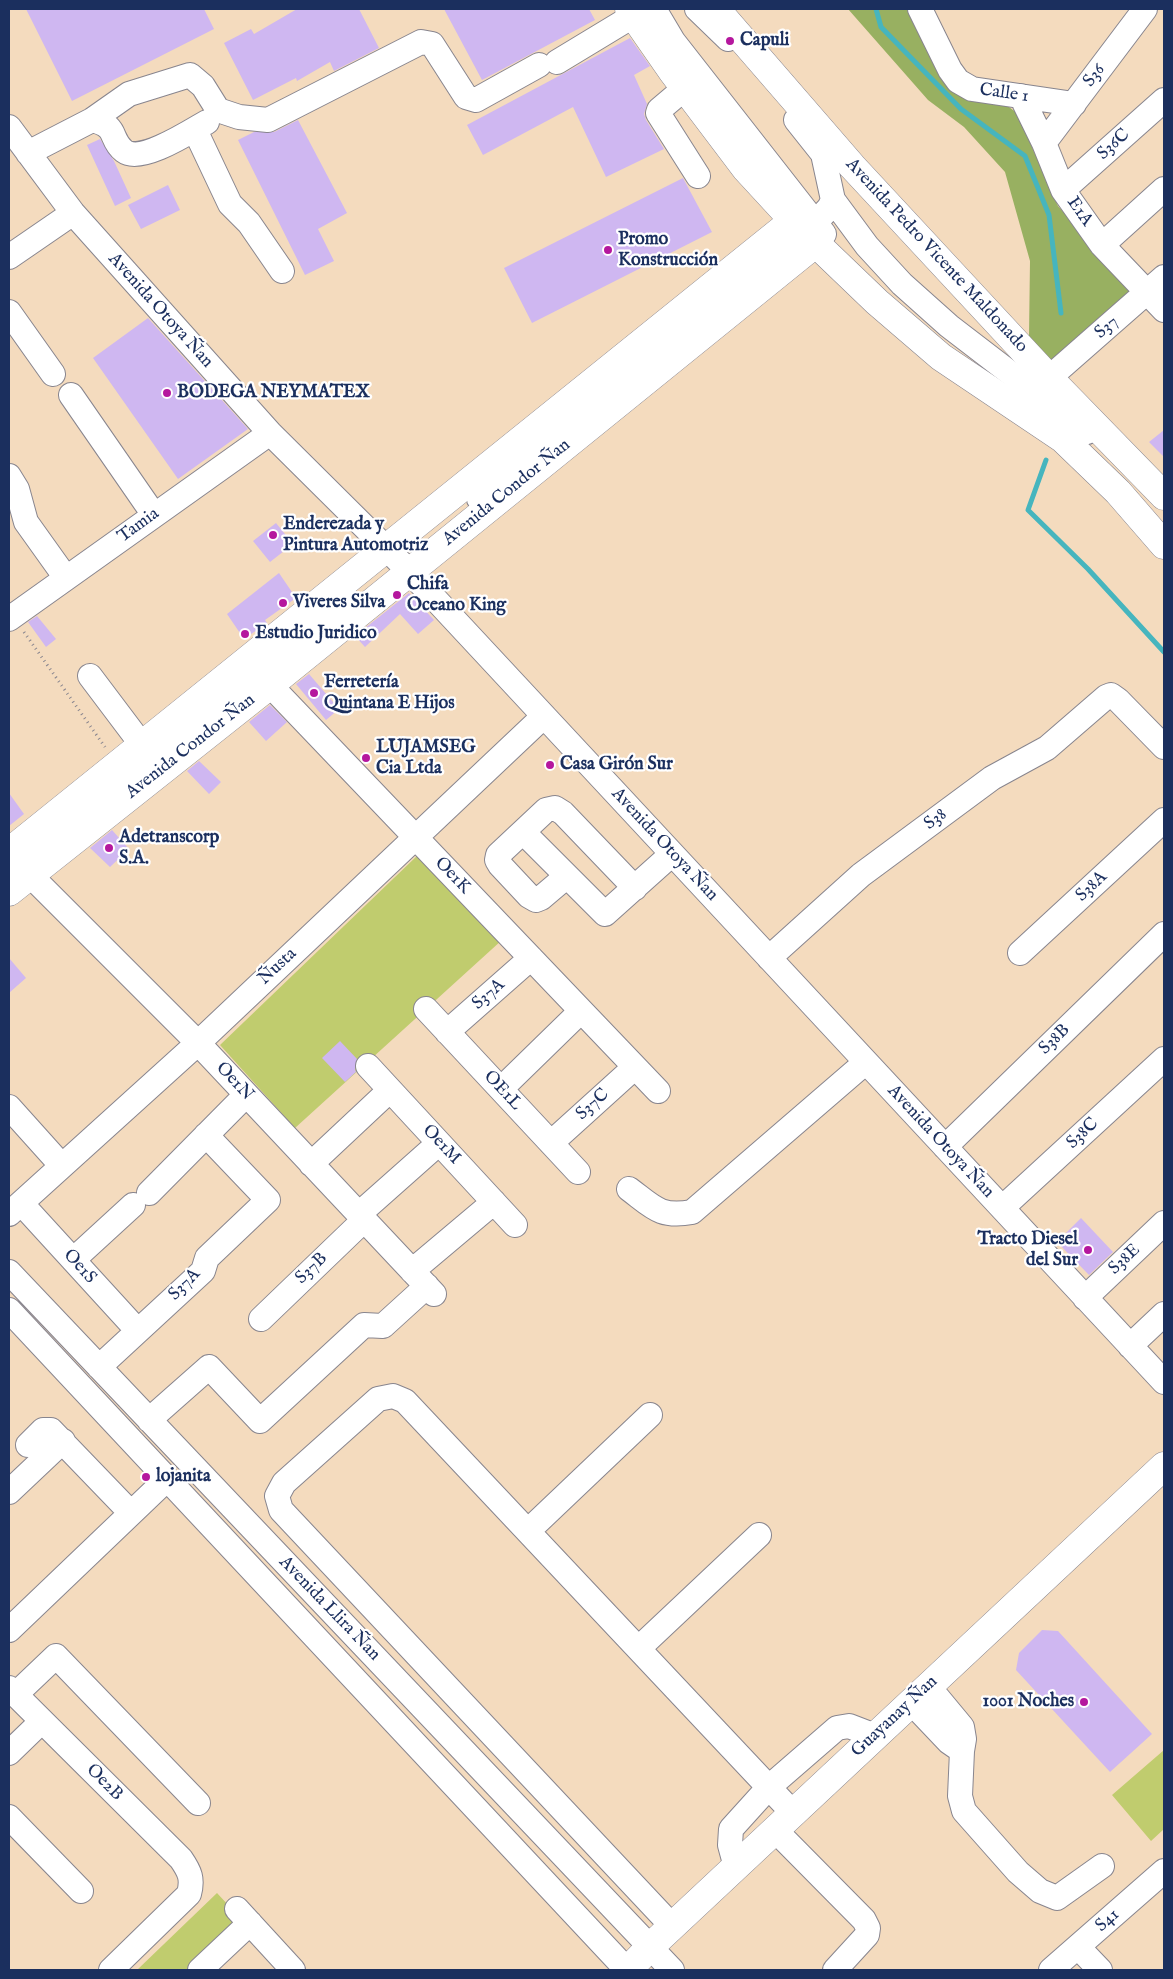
<!DOCTYPE html>
<meta charset="utf-8">
<style>
body{margin:0}
#map{position:relative;width:1173px;height:1979px;overflow:hidden;background:#f4dbbe;font-family:"IM FELL English",serif}
canvas{display:block}
.frame{position:absolute;inset:0;border:10px solid #1b2f5e;pointer-events:none}
</style>
<div id="map">
<canvas width="1173" height="1979"></canvas>
<div class="frame"></div>
</div>
<script>
const c = document.querySelector('canvas').getContext('2d');
c.lineJoin = 'round';
function fillPath(path, color) {
  c.fillStyle = color;
  c.fill(path, 'evenodd');
}
function strokePath(path, color, width, dash) {
  c.strokeStyle = color;
  c.lineWidth = width;
  c.lineCap = dash ? 'butt' : 'round';
  c.setLineDash(dash || []);
  c.stroke(path);
}
function label(font, color, halo, rows, align = 'center') {
  c.font = font + ' "IM FELL English",serif';
  c.lineWidth = 4.5;
  c.setLineDash([]);
  c.textBaseline = 'middle';
  c.strokeStyle = halo;
  c.fillStyle = color;
  for (const [text, x, y, turn = 0] of rows) {
    c.save();
    c.translate(x, y);
    c.rotate((+turn || 0) * Math.PI / 180);
    c.textAlign = isNaN(turn) ? turn : align;
    if (halo) c.strokeText(text, 0, 0);
    c.fillText(text, 0, 0);
    c.restore();
  }
}
fillPath(new Path2D(`
 M 419,854 L 502,940 L 295,1128 L 220,1045 Z
 M 1164,1750 L 1164,1829 L 1151,1841 L 1112,1795 Z
 M 217,1893 L 243,1921 L 191,1970 L 137,1970 Z`), '#c0cc6e');
fillPath(new Path2D(`
 M 848,9 L 914,9 L 951,78 L 1005,104 L 1017,113 L 1058,206 L 1135,291 L 1051,367 L 1029,336 L 1030,261 L 1005,172 L 964,127 L 928,100 Z`), '#98b061');
strokePath(new Path2D(`
 M 876,9 L 881,27 L 961,109 L 1025,156 L 1049,215 L 1061,313
 M 1046,460 L 1028,510 L 1088,569 L 1164,652`), '#46b5be', 5);
fillPath(new Path2D(`
 M 26,9 L 204,9 L 214,29 L 72,101 Z
 M 297,9 L 359,9 L 379,48 L 334,71 L 330,62 L 297,81 L 296,78 L 253,100 L 224,43 L 251,29 L 254,34 Z
 M 444,9 L 589,9 L 595,20 L 482,80 Z
 M 630,38 L 650,66 L 634,75 L 647,104 L 644,114 L 646,120 L 664,149 L 606,177 L 573,107 L 483,155 L 467,125 Z
 M 298,120 L 347,213 L 318,229 L 334,261 L 305,275 L 238,140 L 254,132 L 274,132 Z
 M 100,139 L 114,161 L 131,198 L 115,206 L 87,145 Z
 M 683,178 L 712,232 L 532,323 L 504,268 Z
 M 168,185 L 180,210 L 141,229 L 128,205 Z
 M 148,318 L 248,429 L 178,479 L 93,358 Z
 M 1164,430 L 1164,457 L 1149,442 Z
 M 276,523 L 293,544 L 270,562 L 253,541 Z
 M 279,573 L 296,598 L 265,620 L 267,623 L 244,639 L 227,614 Z
 M 409,593 L 434,620 L 418,634 L 400,614 L 365,647 L 355,636 Z
 M 37,616 L 56,639 L 46,647 L 28,622 Z
 M 309,674 L 339,709 L 326,720 L 296,684 Z
 M 270,705 L 287,722 L 266,741 L 249,722 Z
 M 199,761 L 221,782 L 209,794 L 187,771 Z
 M 9,793 L 24,814 L 9,826 Z
 M 112,830 L 129,849 L 110,867 L 90,848 Z
 M 9,958 L 26,978 L 9,993 Z
 M 340,1041 L 357,1059 L 355,1069 L 356,1072 L 345,1082 L 322,1058 Z
 M 1081,1218 L 1113,1252 L 1089,1275 L 1057,1242 Z
 M 1042,1630 L 1058,1631 L 1152,1734 L 1110,1772 L 1016,1670 L 1019,1653 Z`), '#cfb7f1');
const minor = new Path2D(`
 M 654,9 L 673,41 L 824,234
 M 697,9 L 728,39
 M 920,9 L 950,70 L 958,81 L 972,89 L 1074,104
 M 557,62 L 633,16
 M 685,88 L 659,110 L 658,113 L 698,176
 M 1021,96 L 1044,143 L 1063,190 L 1102,245 L 1164,310
 M 92,120 C 120,127 108,138 124,151 C 141,164 191,131 207,122
 M 796,120 L 823,154 L 833,200 L 867,246 L 902,284 L 949,326 L 1087,432
 M 9,127 L 73,213 L 270,433 L 410,572 L 1164,1382
 M 195,130 L 230,204 L 249,223 L 282,271
 M 1044,143 L 1145,9
 M 28,153 L 92,120 L 129,94 L 190,75 L 203,86 L 218,110 L 239,117 L 268,120 L 421,42 L 432,44 L 466,97 L 476,100 L 539,65
 M 1063,190 L 1164,100
 M 1102,245 L 1164,189
 M 9,257 L 73,213
 M 9,312 L 53,374
 M 1049,378 L 1164,277
 M 71,395 L 154,515
 M 9,476 L 17,489 L 26,522 L 66,578
 M 479,499 L 814,224 L 829,208 L 833,200
 M 9,619 L 270,433
 M 90,676 L 142,745
 M 270,685 L 658,1091
 M 523,832 L 605,914 L 672,854
 M 9,874 L 348,605
 M 30,875 L 198,1043 L 434,1294
 M 567,876 L 541,898 L 536,900 L 529,896 L 500,865 L 497,860 L 498,855 L 546,810 L 555,808 L 563,813 L 635,888
 M 1020,953 L 1164,820
 M 769,958 L 861,875 L 992,778 L 1047,748 L 1106,697 L 1111,695 L 1118,700 L 1164,747
 M 426,1009 L 578,1172
 M 447,1032 L 531,958
 M 368,1066 L 515,1225
 M 501,1089 L 581,1011
 M 9,1107 L 62,1166
 M 551,1143 L 635,1067
 M 945,1147 L 1164,934
 M 311,1164 L 390,1090
 M 629,1189 C 653,1207 660,1218 692,1212 L 866,1062
 M 149,1193 L 246,1095
 M 21,1203 L 138,1331
 M 1002,1208 L 1164,1059
 M 9,1214 L 198,1043 L 544,716
 M 359,1214 L 439,1143
 M 73,1260 L 133,1205
 M 412,1271 L 494,1202
 M 9,1272 L 672,1970
 M 1085,1298 L 1164,1223
 M 9,1310 L 627,1970
 M 261,1319 L 364,1220
 M 1130,1346 L 1164,1314
 M 99,1367 L 203,1271 L 207,1258 L 268,1200 L 206,1135
 M 149,1420 L 209,1367 L 260,1421 L 364,1325 L 383,1326 L 427,1286
 M 28,1445 L 43,1430 L 51,1430 L 131,1513
 M 9,1492 L 63,1441
 M 528,1531 L 650,1415
 M 9,1630 L 167,1479
 M 639,1648 L 759,1535
 M 928,1686 L 962,1727 L 964,1739 L 962,1751
 M 9,1688 L 181,1859 C 190,1872 193,1879 189,1894 L 111,1970
 M 15,1695 L 56,1656 L 198,1803
 M 911,1702 L 949,1742 L 962,1751 L 960,1796 L 964,1811 L 1018,1872 L 1040,1891 L 1057,1898 L 1102,1866
 M 9,1753 L 41,1722
 M 9,1817 L 81,1891
 M 775,1830 L 864,1920 L 868,1928 L 867,1935 L 835,1970
 M 736,1867 L 730,1845 L 731,1829 L 769,1787 L 837,1728 L 849,1726 L 875,1736
 M 237,1909 L 293,1970
 M 672,1926 L 281,1510 L 277,1496 L 284,1483 L 378,1399 L 393,1396 L 405,1401 L 793,1813
 M 1078,1947 L 1100,1970
 M 200,1970 L 250,1923
 M 1051,1970 L 1164,1871`);
const major = new Path2D(`
 M 629,9 L 672,71 L 746,169 L 804,232 L 877,302 L 941,357 L 1063,439 L 1118,492 L 1164,545
 M 716,9 L 852,166 L 1049,378 L 1164,496
 M 9,852 L 794,220
 M 9,892 L 270,685 L 816,243
 M 628,1970 L 650,1947 L 1164,1466`);
strokePath(minor, '#88858e', 26);
strokePath(major, '#88858e', 29);
strokePath(new Path2D(`
 M 24,632 L 105,747`), '#88858e', 3, [1, 4]);
strokePath(minor, '#fff', 24);
strokePath(major, '#fff', 28);
for (const [x, y, r, color] of [
 [730,41,5,"#b5179e"],
 [608,250,5,"#b5179e"],
 [167,393,5,"#b5179e"],
 [273,535,5,"#b5179e"],
 [397,595,5,"#b5179e"],
 [283,603,5,"#b5179e"],
 [245,634,5,"#b5179e"],
 [314,693,5,"#b5179e"],
 [366,758,5,"#b5179e"],
 [550,765,5,"#b5179e"],
 [109,848,5,"#b5179e"],
 [1088,1250,5,"#b5179e"],
 [146,1477,5,"#b5179e"],
 [1084,1702,5,"#b5179e"]
]) {
  const dot = new Path2D();
  dot.arc(x, y, r, 0, 2 * Math.PI);
  c.fillStyle = color;
  c.fill(dot);
  strokePath(dot, '#fff', 2);
}
label('bold 18px', '#1b2f5e', '#fff', [
 ["Capuli",740,41],
 ["Promo",618,240],
 ["Konstrucción",618,261],
 ["BODEGA NEYMATEX",177,393],
 ["Enderezada y",283,525],
 ["Pintura Automotriz",283,546],
 ["Chifa",407,585],
 ["Oceano King",407,606],
 ["Viveres Silva",293,603],
 ["Estudio Juridico",255,634],
 ["Ferretería",324,683],
 ["Quintana E Hijos",324,704],
 ["LUJAMSEG",376,748],
 ["Cia Ltda",376,769],
 ["Casa Girón Sur",560,765],
 ["Adetranscorp",119,838],
 ["S.A.",119,859],
 ["Tracto Diesel",1078,1240,"right"],
 ["del Sur",1078,1261,"right"],
 ["lojanita",156,1477],
 ["1001 Noches",1074,1702,"right"]
], 'left');
label('18px', '#1b2f5e', '#fff', [
 ["S36",1095,76,-53],
 ["Calle 1",1004,94,8],
 ["S36C",1114,145,-42],
 ["E1A",1079,212,55],
 ["Avenida Pedro Vicente Maldonado",936,256,47],
 ["Avenida Otoya Ñan",160,311,48],
 ["S37",1107,328,-41],
 ["Avenida Condor Ñan",507,493,-39],
 ["Tamia",139,526,-36],
 ["Avenida Condor Ñan",191,747,-38],
 ["S38",936,820,-37],
 ["Avenida Otoya Ñan",664,845,47],
 ["Oe1K",452,876,46],
 ["S38A",1092,887,-43],
 ["Ñusta",278,967,-43],
 ["S37A",489,995,-41],
 ["S38B",1055,1040,-44],
 ["Oe1N",234,1082,47],
 ["OE1L",502,1091,47],
 ["S37C",593,1105,-42],
 ["S38C",1083,1134,-43],
 ["Avenida Otoya Ñan",940,1142,47],
 ["Oe1M",441,1145,47],
 ["S38E",1125,1260,-43],
 ["Oe1S",79,1267,48],
 ["S37B",312,1269,-44],
 ["S37A",185,1285,-46],
 ["Avenida Llira Ñan",329,1609,46],
 ["Guayanay Ñan",895,1717,-43],
 ["Oe2B",104,1783,45],
 ["S41",1108,1921,-42]
]);
</script>
